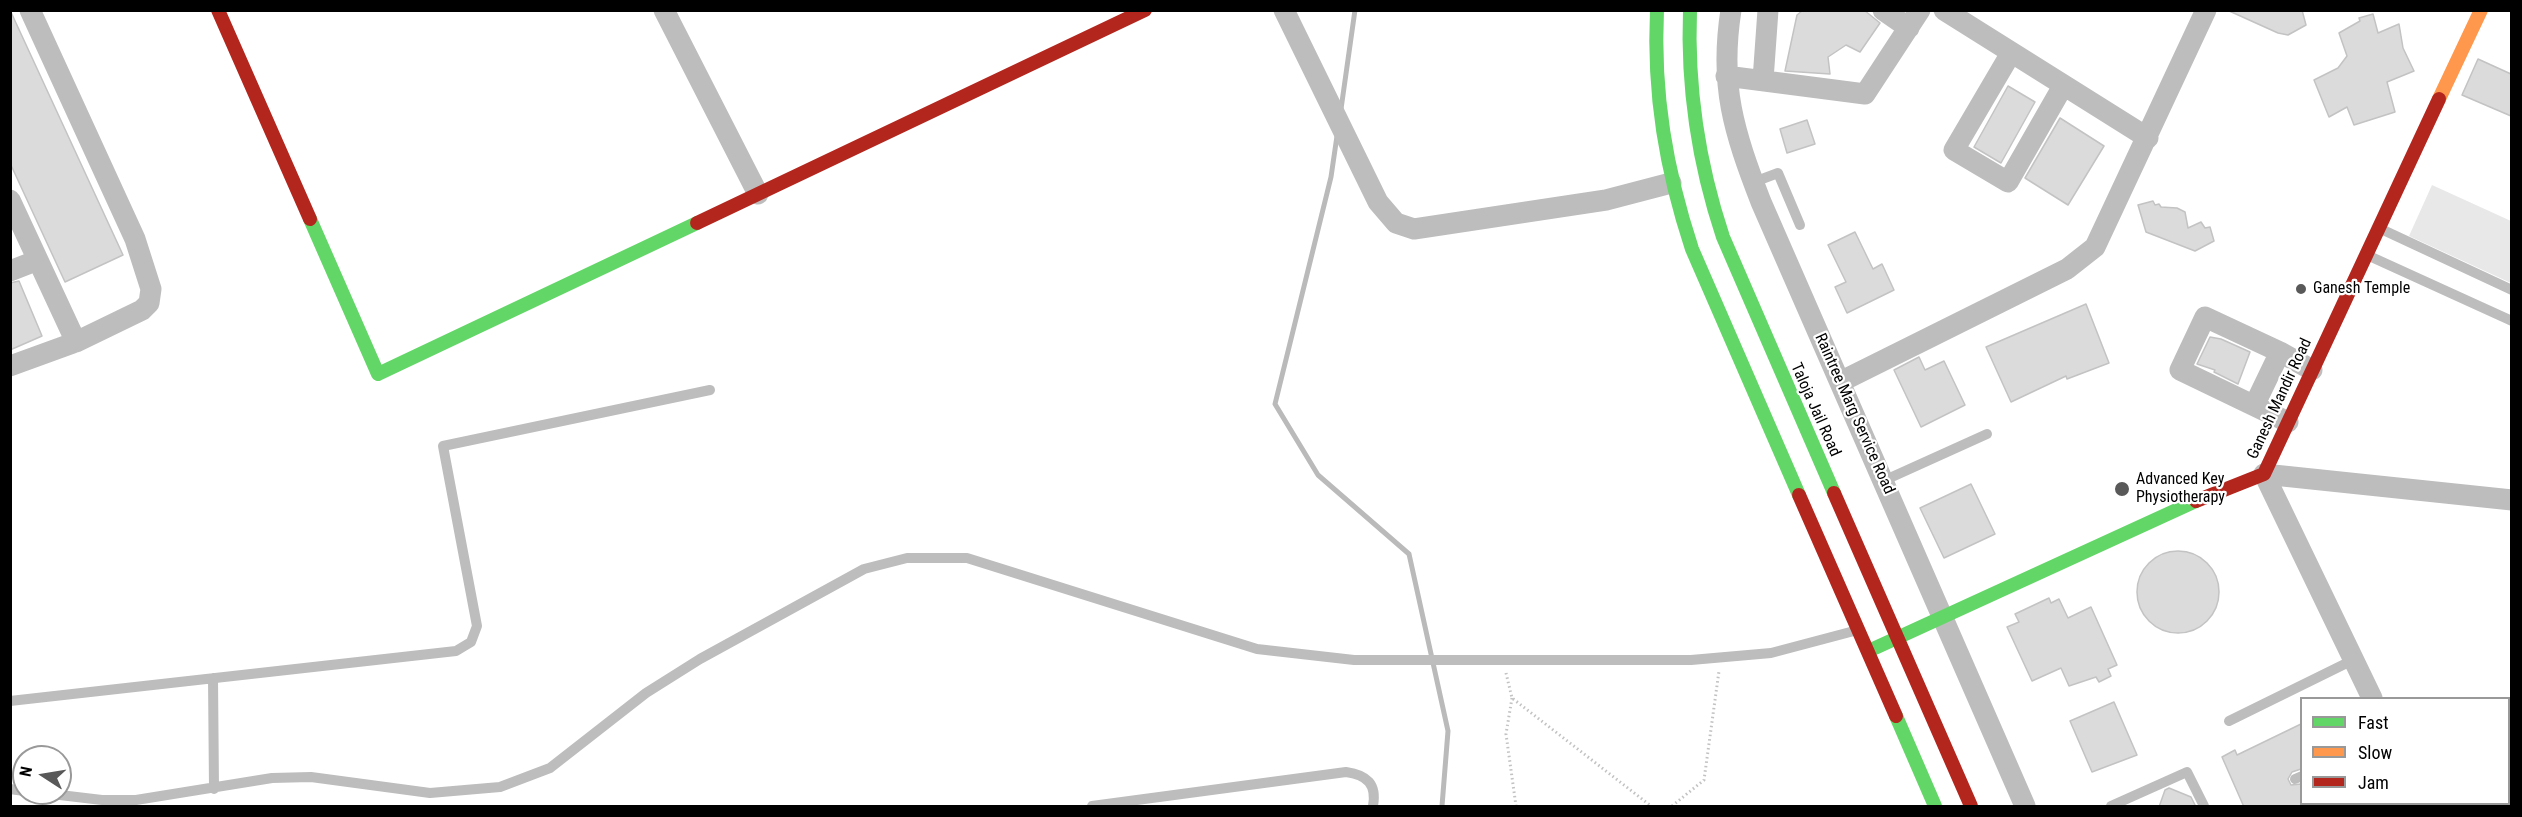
<!DOCTYPE html>
<style>
body{margin:0}
#map{position:relative;width:2522px;height:817px;overflow:hidden;background:#fff;font-family:"Roboto Condensed",sans-serif}
canvas{display:block}
.frame{position:absolute;inset:0;border:12px solid #000;pointer-events:none}
.legend{position:absolute;left:2300px;top:697px;width:210px;height:108px;box-sizing:border-box;background:#fff;border:2px solid #999;margin:0;padding:8px 10px;list-style:none;font-size:18px;color:#000}
.legend li{display:flex;align-items:center;gap:12px;height:30px}
.legend b{width:30px;border:2px solid #999}
.north{position:absolute;left:12px;top:745px;width:60px;height:60px;box-sizing:border-box;background:#fff;border:2px solid #999;border-radius:50%;rotate:282deg;font-size:16px;font-weight:700;line-height:24px;text-align:center;color:#000}
.north::after{content:'';display:block;margin:auto;width:21px;height:27px;background:#595959;clip-path:polygon(50% 0,100% 100%,50% 72%,0 100%)}
</style>
<div id="map">
<canvas width="2522" height="817"></canvas>
<div class="frame"></div>
<ul class="legend">
<li><b style="height:8px;background:#63d668"></b>Fast</li>
<li><b style="height:8px;background:#ff974d"></b>Slow</li>
<li><b style="height:8px;background:#b3261e"></b>Jam</li>
</ul>
<div class="north">N</div>
</div>
<script>
const c = document.querySelector('canvas').getContext('2d');
c.lineJoin = 'round';
function fillPath(path, color) {
  c.fillStyle = color;
  c.fill(path, 'evenodd');
}
function strokePath(path, color, width, dash) {
  c.strokeStyle = color;
  c.lineWidth = width;
  c.lineCap = dash ? 'butt' : 'round';
  c.setLineDash(dash || []);
  c.stroke(path);
}
function label(font, color, halo, rows, align = 'center') {
  c.font = font + ' "Roboto Condensed",sans-serif';
  c.lineWidth = 4.5;
  c.setLineDash([]);
  c.textBaseline = 'middle';
  c.strokeStyle = halo;
  c.fillStyle = color;
  for (const [text, x, y, turn = 0] of rows) {
    c.save();
    c.translate(x, y);
    c.rotate((+turn || 0) * Math.PI / 180);
    c.textAlign = isNaN(turn) ? turn : align;
    if (halo) c.strokeText(text, 0, 0);
    c.fillText(text, 0, 0);
    c.restore();
  }
}
fillPath(new Path2D(`
 M 2432,185 L 2511,221 L 2511,283 L 2409,236 Z`), '#e8e8e8');
strokePath(new Path2D(`
 M 1341,109 L 1355,10
 M 1337,136 L 1331,177 L 1275,404 L 1318,475 L 1409,554 L 1448,731 L 1442,806`), '#bababa', 5);
const building = new Path2D(`
 M 10,10 L 123,255 L 65,282 L 10,163 Z
 M 1803,10 L 1864,10 L 1880,23 L 1860,52 L 1846,45 L 1828,57 L 1830,74 L 1785,71 L 1797,15 Z
 M 2227,10 L 2302,10 L 2306,25 L 2288,35 L 2278,33 Z
 M 2373,14 L 2378,33 L 2399,24 L 2403,48 L 2414,71 L 2387,82 L 2395,112 L 2354,125 L 2347,107 L 2329,117 L 2314,80 L 2338,68 L 2347,56 L 2339,33 L 2360,21 L 2359,18 Z
 M 2478,59 L 2511,74 L 2511,116 L 2462,95 Z
 M 2008,86 L 2035,102 L 2001,163 L 1974,147 Z
 M 2060,118 L 2104,146 L 2068,205 L 2025,178 Z
 M 1807,120 L 1815,144 L 1787,153 L 1780,129 Z
 M 2153,201 L 2155,205 L 2159,204 L 2161,207 L 2177,208 L 2185,212 L 2188,228 L 2201,222 L 2205,228 L 2210,227 L 2214,241 L 2195,251 L 2146,232 L 2138,205 Z
 M 1855,232 L 1873,269 L 1882,264 L 1894,290 L 1847,313 L 1835,287 L 1846,282 L 1828,245 Z
 M 19,281 L 42,336 L 10,350 L 10,283 Z
 M 2086,304 L 2109,363 L 2067,379 L 2066,376 L 2011,402 L 1986,347 Z
 M 2210,337 L 2221,339 L 2250,352 L 2238,384 L 2214,372 L 2215,370 L 2197,364 Z
 M 1919,357 L 1925,370 L 1944,361 L 1965,405 L 1921,427 L 1894,370 Z
 M 1971,484 L 1995,534 L 1944,558 L 1920,508 Z
 M2137 592a41 41 0 1 1 82 0a41 41 0 1 1-82 0Z
 M 2049,598 L 2051,603 L 2059,599 L 2068,618 L 2091,607 L 2117,665 L 2108,669 L 2111,676 L 2099,682 L 2096,677 L 2069,686 L 2061,668 L 2032,681 L 2007,627 L 2019,622 L 2015,614 Z
 M 2114,702 L 2137,755 L 2092,772 L 2070,721 Z
 M 2301,724 L 2301,769 L 2292,772 L 2288,779 L 2291,785 L 2301,784 L 2301,807 L 2244,807 L 2222,757 L 2235,750 L 2237,755 Z
 M 2169,788 L 2191,797 L 2196,807 L 2159,807 L 2165,790 Z`);
fillPath(building, '#dbdbdb');
strokePath(building, '#c3c3c3', 1.5);
strokePath(new Path2D(`
 M 1506,673 L 1512,698 L 1651,806
 M 1512,698 L 1506,734 L 1516,806
 M 1672,806 L 1704,780 L 1719,671`), '#c2c2c2', 3, [1.5, 3]);
strokePath(new Path2D(`
 M 1754,182 L 1778,173 L 1800,225
 M 2381,229 L 2512,290
 M 2367,255 L 2512,321
 M 1883,481 L 1987,434
 M 213,678 L 214,789
 M 10,701 L 456,651 L 471,642 L 477,626 L 443,446 L 710,390
 M 2229,721 L 2355,659
 M 2295,779 L 2302,776
 M 10,789 L 24,791
 M 43,793 L 102,800 L 136,800 L 272,778 L 311,777 L 430,793 L 500,787 L 550,768 L 646,693 L 700,659 L 864,569 L 907,558 L 967,558 L 1257,649 L 1354,660 L 1691,660 L 1771,653 L 1854,631
 M 1092,806 L 1346,772 C 1367,775 1377,784 1373,806
 M 2111,806 L 2187,772 L 2204,806
 M 2395,806 L 2401,804`), '#bdbdbd', 10);
strokePath(new Path2D(`
 M 664,10 L 758,194
 M 1284,10 L 1378,202 L 1396,223 L 1414,229 L 1606,200 L 1671,183
 M 1731,10 C 1719,86 1734,132 1761,202 L 2025,806
 M 1883,10 L 1909,28
 M 1944,10 L 2148,138
 M 2011,53 L 1954,150 L 2008,182 L 2063,86
 M 1726,76 L 1865,94 L 1920,10
 M 1763,80 L 1768,10
 M 10,200 L 76,342
 M 10,271 L 38,260
 M 10,366 L 76,342 L 142,310 L 149,303 L 151,289 L 135,239 L 30,10
 M 1840,382 L 2067,269 L 2095,247 L 2206,10
 M 2255,404 L 2280,352
 M 2288,422 L 2180,370 L 2205,317 L 2280,352 L 2312,370
 M 2264,474 L 2372,698
 M 2264,474 L 2512,500
 M 2422,804 L 2424,806`), '#bdbdbd', 21);
strokePath(new Path2D(`
 M 1657,10 C 1653,94 1666,170 1692,249 L 1799,495
 M 1690,10 C 1687,89 1698,162 1723,237 L 1834,493
 M 310,219 L 378,374 L 697,223
 M 1875,648 L 2196,501
 M 1896,716 L 1935,806`), '#63d668', 14);
strokePath(new Path2D(`
 M 2439,99 L 2481,10`), '#ff974d', 14);
strokePath(new Path2D(`
 M 218,10 L 310,219
 M 697,223 L 1145,10
 M 1834,493 L 1971,806
 M 1799,495 L 1896,716
 M 2196,501 L 2264,474 L 2439,99`), '#b3261e', 14);
for (const [x, y, r, color] of [
 [2301,289,6,"#595959"],
 [2122,489,8,"#595959"]
]) {
  const dot = new Path2D();
  dot.arc(x, y, r, 0, 2 * Math.PI);
  c.fillStyle = color;
  c.fill(dot);
  strokePath(dot, '#fff', 2);
}
label('16px', '#000', '#fff', [
 ["Ganesh Temple",2313,289],
 ["Advanced Key",2136,480],
 ["Physiotherapy",2136,498]
], 'left');
label('16px', '#000', '#fff', [
 ["Ganesh Mandir Road",2280,399,-65],
 ["Taloja Jail Road",1815,410,66],
 ["Raintree Marg Service Road",1854,414,66]
]);
</script>
